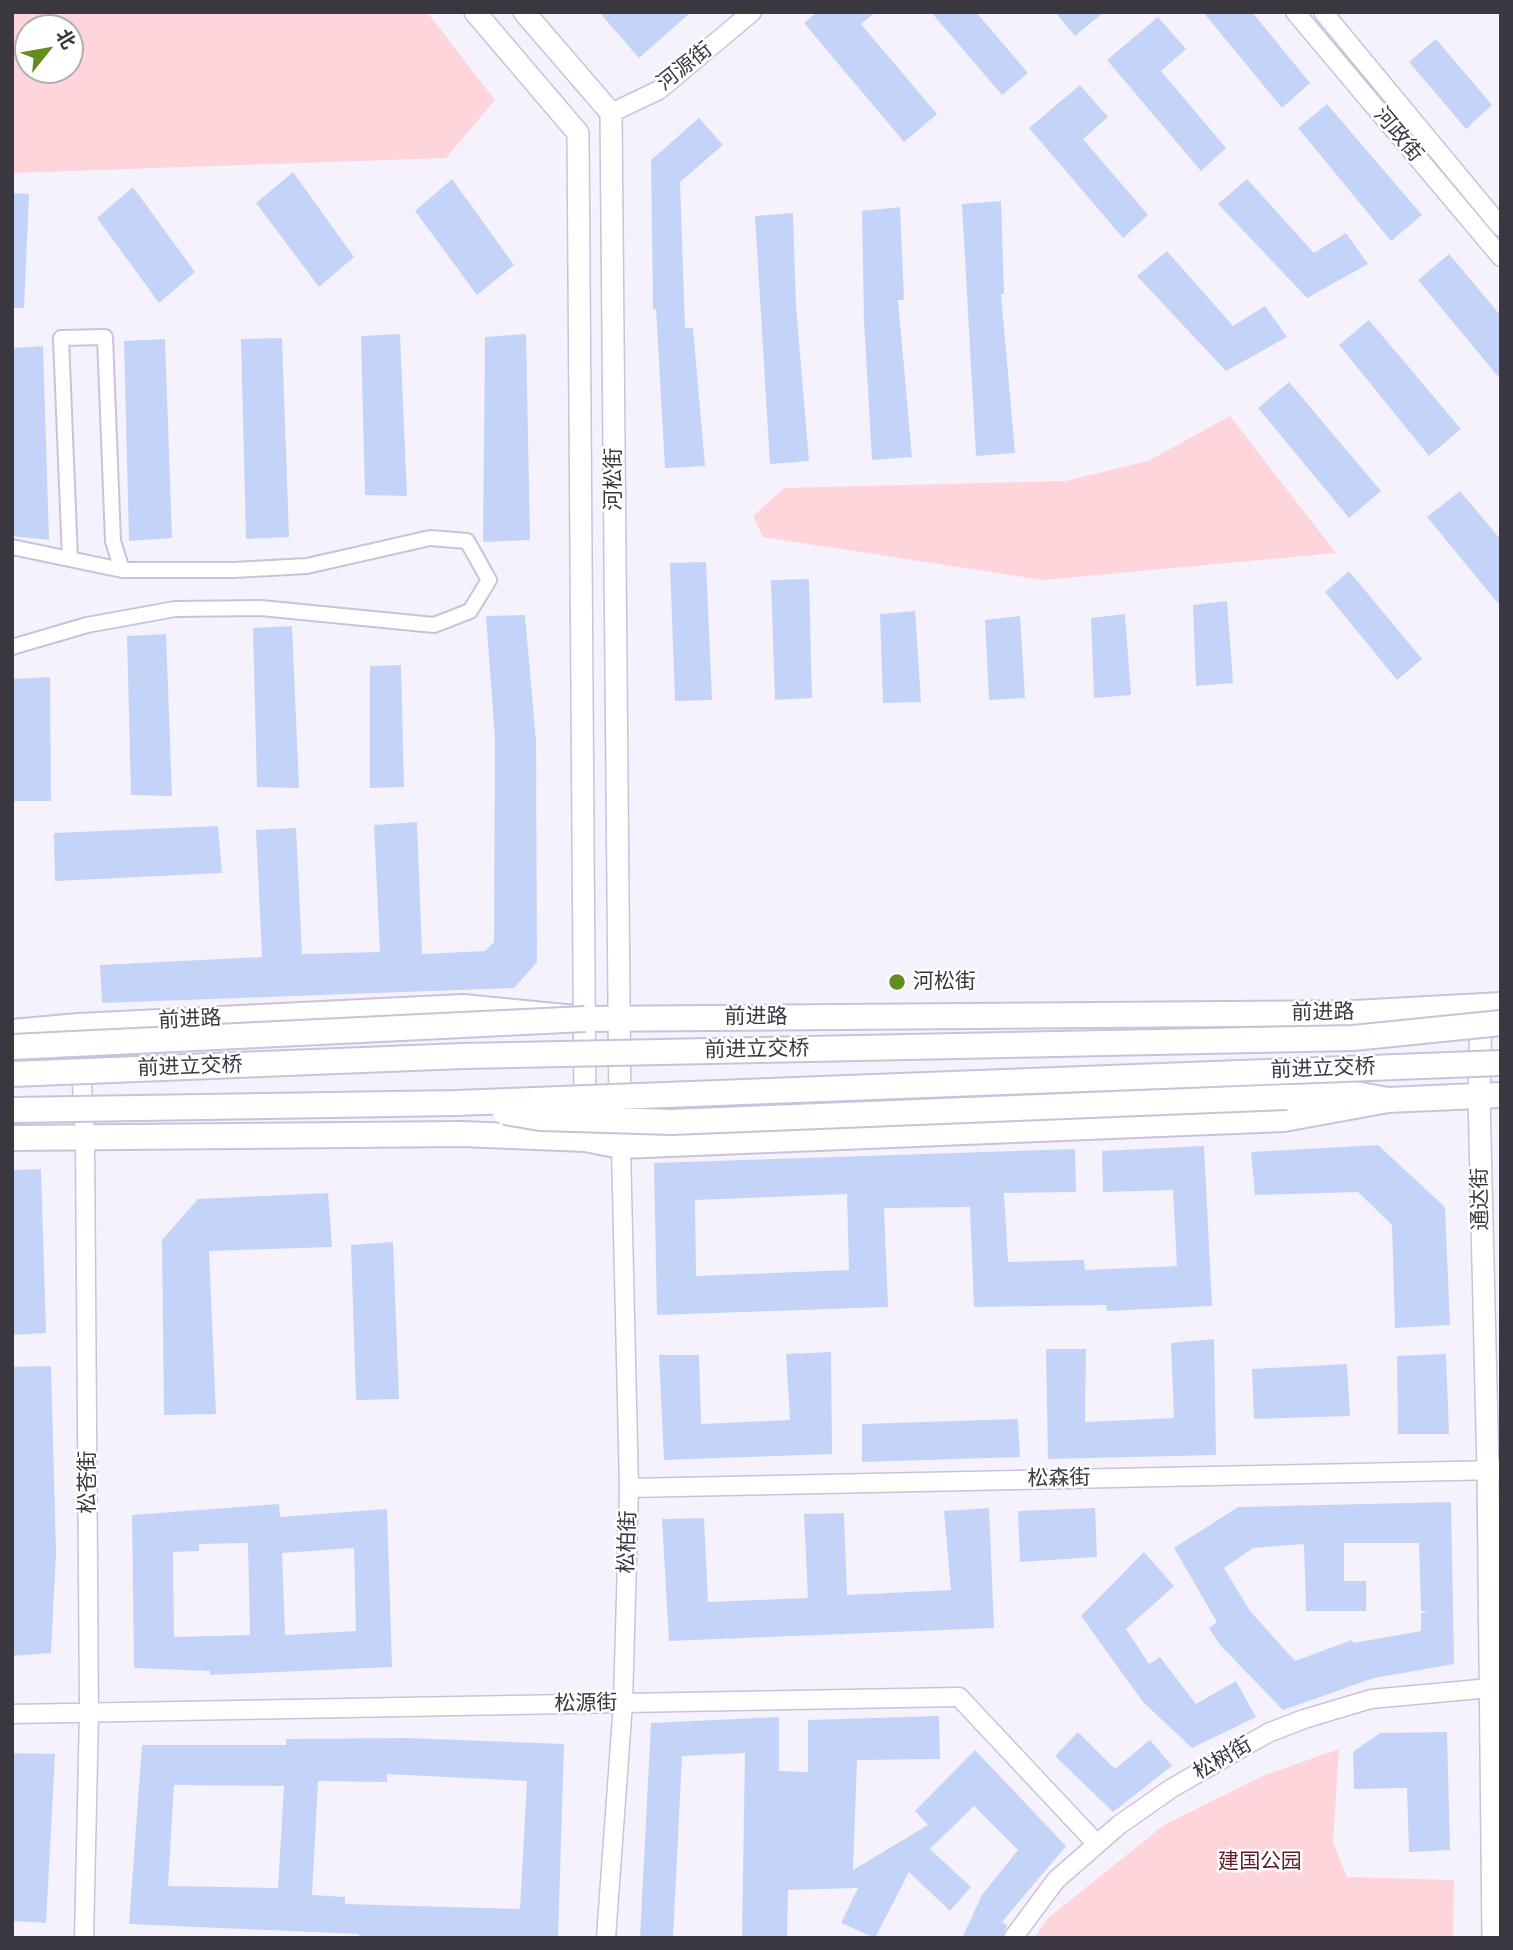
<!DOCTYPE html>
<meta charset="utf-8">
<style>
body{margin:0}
#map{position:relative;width:1513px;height:1950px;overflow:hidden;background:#f6f2fd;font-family:Arial,"Noto Sans SC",sans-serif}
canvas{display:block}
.frame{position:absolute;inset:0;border:14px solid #3a3741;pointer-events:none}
.north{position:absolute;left:14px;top:14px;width:70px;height:70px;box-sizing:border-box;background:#fff;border:2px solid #b0afb3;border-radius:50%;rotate:59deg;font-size:19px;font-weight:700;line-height:28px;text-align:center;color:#3a3741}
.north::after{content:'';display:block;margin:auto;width:24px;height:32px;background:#628e1f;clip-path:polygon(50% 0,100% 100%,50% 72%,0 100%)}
</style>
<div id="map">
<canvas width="1513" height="1950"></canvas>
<div class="frame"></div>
<div class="north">北</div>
</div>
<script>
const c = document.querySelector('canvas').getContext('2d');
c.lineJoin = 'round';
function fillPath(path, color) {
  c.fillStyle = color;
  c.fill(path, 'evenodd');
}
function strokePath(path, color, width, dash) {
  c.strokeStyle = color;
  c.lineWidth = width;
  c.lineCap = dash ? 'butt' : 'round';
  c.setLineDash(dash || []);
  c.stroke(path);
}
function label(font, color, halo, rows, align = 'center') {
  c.font = font + ' Arial,"Noto Sans SC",sans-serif';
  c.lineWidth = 5;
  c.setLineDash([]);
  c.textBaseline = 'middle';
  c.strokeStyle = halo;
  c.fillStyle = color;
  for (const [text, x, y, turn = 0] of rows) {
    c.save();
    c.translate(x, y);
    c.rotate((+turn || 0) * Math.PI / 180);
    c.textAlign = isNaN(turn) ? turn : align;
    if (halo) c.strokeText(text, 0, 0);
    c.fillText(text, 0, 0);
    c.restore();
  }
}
fillPath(new Path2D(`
 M 12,12 L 427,12 L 495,100 L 446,158 L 12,173 ZM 28,28 L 70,28 L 70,70 L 28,70 Z
 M 1230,416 L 1336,553 L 1043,580 L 763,537 L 753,516 L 784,488 L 1065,481 L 1148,461 Z
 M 1339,1749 L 1333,1842 L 1347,1877 L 1454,1880 L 1453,1938 L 1034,1938 L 1047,1919 L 1164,1825 L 1265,1775 Z`), '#fed5da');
fillPath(new Path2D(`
 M 599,12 L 691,12 L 639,58 Z
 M 817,12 L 876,12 L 861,24 L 937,114 L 904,142 L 804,23 Z
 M 931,12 L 976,12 L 1028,73 L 1002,95 Z
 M 1055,12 L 1104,12 L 1075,36 Z
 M 1203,12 L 1252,12 L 1310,83 L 1282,108 Z
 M 1158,17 L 1186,49 L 1161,71 L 1226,148 L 1201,171 L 1107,60 Z
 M 1436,39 L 1492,105 L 1466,129 L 1409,62 Z
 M 1080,85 L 1108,117 L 1083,139 L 1148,215 L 1123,238 L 1029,128 Z
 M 1327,104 L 1422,215 L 1391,241 L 1298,128 Z
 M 699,118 L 723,145 L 680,182 L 685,328 L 693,328 L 705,466 L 665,468 L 656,309 L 653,309 L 651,160 Z
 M 293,172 L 354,257 L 319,287 L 256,203 Z
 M 452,179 L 514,265 L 477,295 L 415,211 Z
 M 1247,179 L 1314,253 L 1346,233 L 1368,264 L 1307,298 L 1218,204 Z
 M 133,187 L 195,272 L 159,303 L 97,218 Z
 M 12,193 L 29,194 L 24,308 L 12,308 Z
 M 1001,201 L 1004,294 L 1001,294 L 1015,453 L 976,456 L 962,204 Z
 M 900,207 L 904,300 L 898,300 L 912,457 L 872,460 L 864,321 L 862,211 Z
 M 793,213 L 796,306 L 809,461 L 770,464 L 755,216 Z
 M 1167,251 L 1233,326 L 1265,306 L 1287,337 L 1226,371 L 1137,276 Z
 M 1449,254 L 1501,316 L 1501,380 L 1418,280 Z
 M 1369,320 L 1461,429 L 1429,456 L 1339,345 Z
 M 400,334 L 407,496 L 365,495 L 361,336 Z
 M 526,334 L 530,540 L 483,542 L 485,337 Z
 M 282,338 L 289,537 L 246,539 L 241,339 Z
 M 165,339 L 172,538 L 129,541 L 124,341 Z
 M 43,346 L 49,540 L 12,536 L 12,348 Z
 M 1289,382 L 1381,491 L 1349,518 L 1258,408 Z
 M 1460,491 L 1501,540 L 1501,607 L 1427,517 Z
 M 706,562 L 712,700 L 675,701 L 670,563 Z
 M 1349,571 L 1422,659 L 1397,680 L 1325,592 Z
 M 809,579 L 812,698 L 775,700 L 771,580 Z
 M 1227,601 L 1233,683 L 1196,686 L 1193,605 Z
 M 915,611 L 921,702 L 883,703 L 880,614 Z
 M 1125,614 L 1131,695 L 1094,698 L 1091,618 Z
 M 525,615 L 536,741 L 537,962 L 514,988 L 102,1003 L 100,965 L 262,957 L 256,830 L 296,828 L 302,954 L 380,952 L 374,825 L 417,822 L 422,954 L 485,951 L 494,942 L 495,738 L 486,616 Z
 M 1020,616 L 1025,698 L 989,700 L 985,620 Z
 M 292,626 L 299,788 L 257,787 L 253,628 Z
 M 166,634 L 172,796 L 131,795 L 127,636 Z
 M 401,665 L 404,787 L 370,788 L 370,666 Z
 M 50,677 L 51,801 L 13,801 L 12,679 Z
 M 218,826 L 222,873 L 55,881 L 54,833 Z
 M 1378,1145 L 1445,1207 L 1450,1325 L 1395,1328 L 1392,1225 L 1358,1192 L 1255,1195 L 1251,1152 Z
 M 1204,1146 L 1212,1306 L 1107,1311 L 1106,1305 L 974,1307 L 970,1207 L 884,1208 L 888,1307 L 657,1315 L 654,1163 L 1075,1149 L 1076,1192 L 1004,1193 L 1008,1262 L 1084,1260 L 1085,1270 L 1177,1266 L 1173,1190 L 1103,1192 L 1102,1151 ZM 847,1194 L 849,1270 L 696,1276 L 695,1200 Z
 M 41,1169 L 46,1333 L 12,1335 L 12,1170 Z
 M 328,1193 L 332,1247 L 209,1251 L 216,1414 L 164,1415 L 162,1240 L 198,1199 Z
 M 393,1242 L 399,1399 L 356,1400 L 351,1245 Z
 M 1214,1339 L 1216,1455 L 1048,1459 L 1046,1349 L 1086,1349 L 1085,1422 L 1174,1418 L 1171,1343 Z
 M 831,1352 L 832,1454 L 664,1460 L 659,1355 L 699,1355 L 701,1424 L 790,1420 L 786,1354 Z
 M 1446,1354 L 1449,1434 L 1398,1434 L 1397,1356 Z
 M 1347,1364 L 1350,1416 L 1254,1419 L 1252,1369 Z
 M 51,1366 L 56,1553 L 51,1653 L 12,1656 L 12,1367 Z
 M 1018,1419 L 1020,1457 L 862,1462 L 862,1424 Z
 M 1451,1502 L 1454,1664 L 1374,1678 L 1283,1710 L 1220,1645 L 1209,1628 L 1217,1622 L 1174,1548 L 1238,1507 ZM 1344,1543 L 1419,1543 L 1421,1611 L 1428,1611 L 1421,1613 L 1421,1631 L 1353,1643 L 1352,1640 L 1295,1661 L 1250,1611 L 1224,1568 L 1253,1548 L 1304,1544 L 1306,1611 L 1366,1611 L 1366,1581 L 1344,1581 Z
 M 279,1504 L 280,1517 L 387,1509 L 392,1667 L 210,1675 L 210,1671 L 134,1668 L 132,1515 ZM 248,1543 L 250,1635 L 174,1637 L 173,1552 L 199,1551 L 199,1544 ZM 354,1548 L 356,1631 L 285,1635 L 282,1553 Z
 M 989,1508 L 994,1628 L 669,1641 L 662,1519 L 704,1518 L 708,1602 L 808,1598 L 804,1514 L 844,1513 L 847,1595 L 951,1590 L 944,1511 Z
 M 1095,1508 L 1097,1557 L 1020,1562 L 1018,1511 Z
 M 1144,1552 L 1174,1586 L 1126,1629 L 1149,1664 L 1160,1657 L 1196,1704 L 1236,1681 L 1256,1717 L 1192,1748 L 1143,1702 L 1081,1616 Z
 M 939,1716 L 940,1759 L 857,1760 L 853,1870 L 928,1825 L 915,1811 L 975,1750 L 1066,1846 L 1002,1922 L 1007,1925 L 1002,1938 L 962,1938 L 982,1895 L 1018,1850 L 974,1806 L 930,1849 L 971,1887 L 950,1911 L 909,1872 L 875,1938 L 841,1923 L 858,1888 L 788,1890 L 787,1938 L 742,1938 L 745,1753 L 682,1756 L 673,1938 L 640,1938 L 651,1723 L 779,1717 L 779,1771 L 808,1772 L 808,1720 Z
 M 1078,1732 L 1115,1769 L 1150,1740 L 1172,1766 L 1113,1812 L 1055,1756 Z
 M 1447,1732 L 1450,1850 L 1409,1852 L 1407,1788 L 1354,1789 L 1353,1752 L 1380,1733 Z
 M 407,1738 L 564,1744 L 558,1938 L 359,1938 L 359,1934 L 129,1924 L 142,1745 L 286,1745 L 286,1739 ZM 387,1774 L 527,1781 L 520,1909 L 345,1904 L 345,1897 L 312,1895 L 318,1781 L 387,1782 ZM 174,1785 L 284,1786 L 278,1888 L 168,1886 Z
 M 12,1753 L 55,1754 L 46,1923 L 12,1921 Z`), '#c4d4f8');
const minor = new Path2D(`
 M 12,547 L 122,570 L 233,570 L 307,566 L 430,538 L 467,541 L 489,580 L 470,611 L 434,625 L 261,608 L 175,609 L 87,625 L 12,647
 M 70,559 L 61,338 L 105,337 L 113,541 L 122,570`);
const tertiary = new Path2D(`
 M 1295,12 L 1501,257
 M 1323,12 L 1501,227
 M 611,113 L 659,90 L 752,12
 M 79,1033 L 85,1137 L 89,1712 L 84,1938
 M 629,1488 L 1501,1470
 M 12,1714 L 959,1697 L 1096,1843
 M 606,1938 L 623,1703 L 629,1488 L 621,1146
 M 1013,1938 L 1056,1880 L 1119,1825 L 1172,1788 L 1268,1733 L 1304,1719 L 1371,1699 L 1501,1687`);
const secondary = new Path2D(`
 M 475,12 L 578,133 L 585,1113
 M 524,12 L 611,113 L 620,1112
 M 1481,1011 L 1479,1097 L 1488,1471 L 1493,1938`);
const trunk = new Path2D(`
 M 12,1032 L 79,1026 L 463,1007 L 585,1019 L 1354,1013 L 1501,1005
 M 1287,1097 L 1355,1094 L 1388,1100 L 1501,1095
 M 12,1138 L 462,1134 L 585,1139 L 621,1146 L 1284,1119 L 1388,1100`);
strokePath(minor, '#cac1dc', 18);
strokePath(tertiary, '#cac1dc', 21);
strokePath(secondary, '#cac1dc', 24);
strokePath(trunk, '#cac1dc', 28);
strokePath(minor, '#fff', 14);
strokePath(tertiary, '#fff', 18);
strokePath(secondary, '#fff', 21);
strokePath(trunk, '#fff', 24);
const trunkBridge = new Path2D(`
 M 12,1047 L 585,1019
 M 12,1074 L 463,1056 L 1353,1038 L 1501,1023
 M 12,1110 L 456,1103 L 1501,1063
 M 505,1112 L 540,1118 L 672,1122 L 1287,1097`);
strokePath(trunkBridge, '#cac1dc', 28, []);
strokePath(trunkBridge, '#fff', 24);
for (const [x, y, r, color] of [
 [897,982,9,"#628e1f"]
]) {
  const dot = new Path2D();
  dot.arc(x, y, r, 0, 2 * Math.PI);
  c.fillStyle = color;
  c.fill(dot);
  strokePath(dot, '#fff', 2.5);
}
label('21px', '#3a3741', '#fff', [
 ["河源街",685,67,-38],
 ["河政街",1398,135,50],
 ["河松街",614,479,-90],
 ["前进路",1323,1013,-1],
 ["前进路",756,1017],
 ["前进路",190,1020,-3],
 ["前进立交桥",757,1050,-1],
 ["前进立交桥",190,1067,-2],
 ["前进立交桥",1323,1069,-2],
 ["通达街",1481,1199,-91],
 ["松森街",1059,1479,-1],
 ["松苍街",88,1482,-90],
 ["松柏街",628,1542,-88],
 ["松源街",586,1704,-1],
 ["松树街",1223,1759,-30]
]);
label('21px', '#3a3741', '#fff', [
 ["河松街",913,982]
], 'left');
label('21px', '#5e1c2b', '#fff', [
 ["建国公园",1260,1862]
]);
</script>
